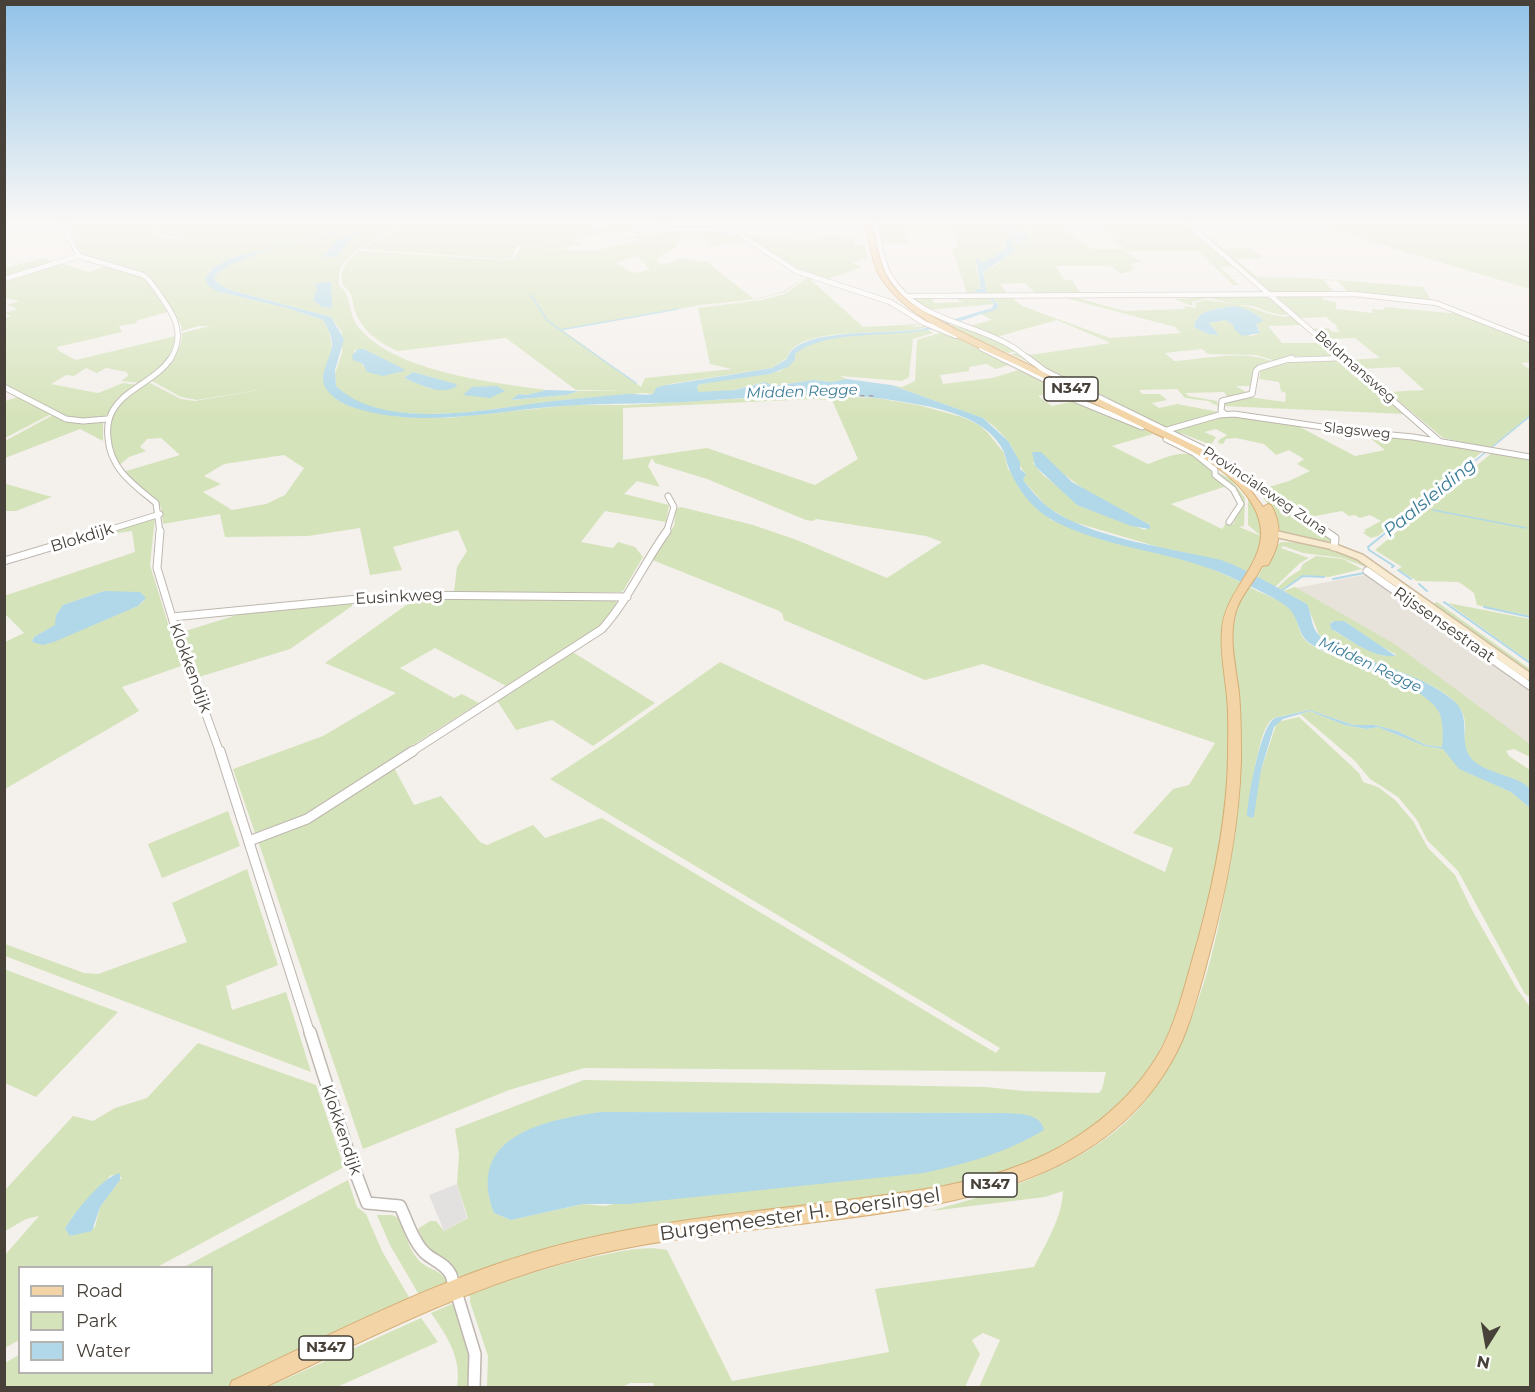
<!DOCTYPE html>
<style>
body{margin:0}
#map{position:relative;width:1535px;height:1392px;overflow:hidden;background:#f4f0ec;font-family:Montserrat,sans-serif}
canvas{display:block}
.frame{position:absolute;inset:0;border:6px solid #47413a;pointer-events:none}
.legend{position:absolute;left:18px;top:1266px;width:195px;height:108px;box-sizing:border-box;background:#fff;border:2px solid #b5b3b0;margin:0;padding:8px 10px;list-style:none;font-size:18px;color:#47413a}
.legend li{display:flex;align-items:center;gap:12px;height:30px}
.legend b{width:30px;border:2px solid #b5b3b0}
.north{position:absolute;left:1457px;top:1314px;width:60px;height:60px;-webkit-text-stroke:4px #fff;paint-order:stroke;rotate:191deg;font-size:16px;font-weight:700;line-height:24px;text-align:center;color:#47413a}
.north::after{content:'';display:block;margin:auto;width:21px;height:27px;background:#47413a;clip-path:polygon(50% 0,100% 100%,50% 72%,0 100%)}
</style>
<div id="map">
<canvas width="1535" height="1392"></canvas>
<div class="frame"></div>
<ul class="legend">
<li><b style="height:8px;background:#f3d4a6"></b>Road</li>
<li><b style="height:16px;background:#d5e3ba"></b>Park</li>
<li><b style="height:16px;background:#b0d8e8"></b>Water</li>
</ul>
<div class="north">N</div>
</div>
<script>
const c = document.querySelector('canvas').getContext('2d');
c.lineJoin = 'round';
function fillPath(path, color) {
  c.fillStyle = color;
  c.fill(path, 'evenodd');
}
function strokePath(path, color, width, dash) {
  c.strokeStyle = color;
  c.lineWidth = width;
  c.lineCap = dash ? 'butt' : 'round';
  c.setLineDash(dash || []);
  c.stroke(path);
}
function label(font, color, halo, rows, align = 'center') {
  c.font = font + ' Montserrat,sans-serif';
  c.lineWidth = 6;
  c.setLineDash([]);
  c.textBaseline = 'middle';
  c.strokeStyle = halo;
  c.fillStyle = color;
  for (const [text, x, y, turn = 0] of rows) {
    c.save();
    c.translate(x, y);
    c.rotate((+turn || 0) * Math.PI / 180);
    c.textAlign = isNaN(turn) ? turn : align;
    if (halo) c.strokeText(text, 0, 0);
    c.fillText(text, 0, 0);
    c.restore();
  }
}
fillPath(new Path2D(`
 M 1369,574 L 1530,689 L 1530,746 L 1464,696 L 1296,588 Z`), '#e7e2da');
fillPath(new Path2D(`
 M 67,224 L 152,224 L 152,231 L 156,235 L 167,238 L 193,241 L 159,234 L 155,231 L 156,224 L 364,224 L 232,258 L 209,271 L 216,291 L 287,308 L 323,320 C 336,342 332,353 323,376 L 336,399 L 351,407 L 402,417 L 447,418 L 571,405 L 627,405 L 801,395 L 876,398 L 918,405 L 962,417 L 979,425 L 988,433 L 1004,453 L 1008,469 L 1051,520 L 1102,538 L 1201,564 L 1241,582 L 1231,599 L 1227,610 C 1228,663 1231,717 1228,770 C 1226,817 1217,863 1206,909 C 1188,989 1165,1076 1095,1127 C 1059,1153 1017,1167 975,1181 L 461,1278 L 450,1264 L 426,1248 L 418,1229 L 430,1221 L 436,1221 L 444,1231 L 468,1218 L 457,1184 L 459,1153 L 455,1129 L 584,1080 L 986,1087 L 1024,1091 L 1099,1093 L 1102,1089 L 1106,1072 L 584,1068 L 509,1090 L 363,1149 L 258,841 L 286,832 L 393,766 L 414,805 L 441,796 L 480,842 L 487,845 L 533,825 L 545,838 L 602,818 L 996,1053 L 1000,1048 L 550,779 L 610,740 L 720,662 L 1165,872 L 1173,848 L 1133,833 L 1173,789 L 1189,785 L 1215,743 L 983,664 L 925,680 L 784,620 L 782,613 L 777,610 L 650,559 L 674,526 L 676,509 L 681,507 L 753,525 L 797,540 L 887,578 L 942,542 L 926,536 L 816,519 L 813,521 L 806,520 L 707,479 L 655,463 L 652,458 L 648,466 L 660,487 L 637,481 L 624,494 L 669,505 L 666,522 L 605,511 L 581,542 L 613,548 L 618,542 L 635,547 L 643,557 L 623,591 L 620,592 L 454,592 L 457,567 L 467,551 L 458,530 L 393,547 L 402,570 L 370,575 L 360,528 L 308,536 L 225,537 L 220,514 L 163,524 L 161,507 L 123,472 L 180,455 L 161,438 L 147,439 L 140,447 L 146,451 L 129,457 L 118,466 C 100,419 110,411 148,382 L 181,399 L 195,401 L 276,387 L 197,400 L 181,397 L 150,380 C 166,367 182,355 182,333 L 210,326 L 198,326 L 182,331 L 181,325 L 150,277 L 82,254 ZM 813,399 L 832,400 L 858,459 L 815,485 L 707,448 L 623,460 L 623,408 ZM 284,455 L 304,468 L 285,495 L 266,504 L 232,510 L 203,492 L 221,484 L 204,476 L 224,464 ZM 602,1112 L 1005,1113 L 605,1206 L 583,1204 L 511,1220 L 494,1213 C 466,1137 545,1120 602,1112 Z
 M 380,224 L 403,224 C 393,227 387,233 378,238 C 358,250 336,258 339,285 C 341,288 344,289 345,292 C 352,303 348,316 361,330 C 397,372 495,383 547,390 L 526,395 L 519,394 L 512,400 L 566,395 L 579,391 L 629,390 L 576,390 L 506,338 L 398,351 C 379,343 362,331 355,311 C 353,306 353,298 350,293 C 349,291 345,288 344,286 C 336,272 349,258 359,251 L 507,260 L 514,258 L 521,247 L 593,251 L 644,239 L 627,239 L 639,235 C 623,227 592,235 574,240 L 581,244 L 562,249 L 517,246 L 511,258 L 505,259 L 361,249 L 395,229 L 408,224 L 582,224 L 599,229 L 625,224 L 649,234 L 697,226 L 730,231 L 746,240 L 712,246 L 706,244 L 712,242 C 700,238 684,236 674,244 L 678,246 L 663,254 L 656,262 C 668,268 674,258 686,259 C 693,260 698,262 706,261 L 754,299 L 782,292 L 805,277 L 785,292 L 758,299 L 701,305 L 563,330 L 641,387 L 645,378 L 732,369 L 710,364 L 698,308 L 761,300 L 785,294 L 808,277 L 863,327 L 923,324 L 906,327 L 841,330 L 929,326 C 901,339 797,322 787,358 L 772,368 L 676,383 C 667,385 658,385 654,394 L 642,393 C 610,397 578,398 546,402 C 492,409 405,426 354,400 C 348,397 342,391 336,386 L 335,374 L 342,353 L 342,332 L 331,317 L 230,290 L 220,285 L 214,278 C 222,255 353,228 380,224 ZM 637,256 L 650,270 L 632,273 L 616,263 ZM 358,349 L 364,349 L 404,370 L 363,366 L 363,364 L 353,359 L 354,351 ZM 413,372 L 455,384 L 431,389 L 404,378 Z
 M 878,224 L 1028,224 L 1030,232 L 1037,224 L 1058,224 L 1092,249 L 1124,249 L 1100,224 L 1186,224 L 1236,266 L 1220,267 L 1239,285 L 1233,285 L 1199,251 L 1125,251 L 1141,262 L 1130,264 L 1139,270 L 1133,268 L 1131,271 L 1121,274 L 1110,266 L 1056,266 L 1064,280 L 1072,280 L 1081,294 L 1036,294 L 1025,283 L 1000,284 L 1008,294 L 989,294 L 985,289 L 983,272 L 1000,263 L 998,261 L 1006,257 L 1015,249 L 1011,242 L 1027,246 L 1019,241 L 1014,225 L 994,225 L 1003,227 L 1011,239 L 996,256 L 980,264 L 979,258 L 976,265 L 981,290 L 975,292 L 980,293 L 967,294 L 952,249 L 958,248 L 952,229 L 908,229 L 906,244 L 883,244 Z
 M 1312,224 L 1530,224 L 1530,289 Z
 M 745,236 L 811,241 L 826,236 L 854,238 L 855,245 L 864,245 L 868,258 L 852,263 L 862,267 L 823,281 L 805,273 Z
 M 1210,241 L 1214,241 L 1224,249 L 1250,248 L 1263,258 L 1236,259 L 1257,277 L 1311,278 L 1423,287 L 1432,301 L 1348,292 L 1338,281 L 1323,280 L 1334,292 L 1270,293 Z
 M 42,258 L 54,262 L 5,278 L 5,268 Z
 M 57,262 L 90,272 L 108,265 L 139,275 L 147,280 L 167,312 L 136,321 L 137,323 L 119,326 L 122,332 L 57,347 L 59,351 L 76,360 L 176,336 L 169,358 L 141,383 L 121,381 L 128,376 L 127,372 L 106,368 L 97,373 L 86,368 L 74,376 L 66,375 L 51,384 L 98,393 L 123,383 L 139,385 L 117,402 L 104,418 L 68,418 L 5,386 L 5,318 L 11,316 L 5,313 L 18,309 L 7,305 L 19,301 L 5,298 L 4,279 Z
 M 1192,295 L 1268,295 L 1291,314 C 1270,318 1258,303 1239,305 C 1258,307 1272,319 1291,316 L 1302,325 L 1268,326 L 1282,343 L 1323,343 L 1340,357 L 1292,356 L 1275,361 L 1256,355 L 1208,354 L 1202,349 L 1165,353 L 1174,361 C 1204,359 1246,349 1273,362 L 1254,368 L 1251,386 L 1236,386 L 1248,393 L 1228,398 L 1224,392 L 1185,393 L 1189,396 L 1217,401 L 1218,406 L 1208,401 L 1185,398 L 1177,389 L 1139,390 L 1142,394 L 1160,394 L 1167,400 L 1152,403 L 1159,408 L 1177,404 L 1219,412 L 1168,428 L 1011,354 L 1024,352 L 1030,355 L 1111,343 L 1057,320 L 996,337 L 966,327 L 992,320 L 981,314 L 999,306 L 992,296 L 1010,296 L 1022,306 L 1110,338 L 1181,333 L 1175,327 L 1058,296 L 1070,296 L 1125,311 L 1186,309 L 1183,306 L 1196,308 L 1195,303 L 1206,300 L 1234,304 L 1209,298 L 1192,302 L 1192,306 L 1175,299 L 1192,298 ZM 1233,306 L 1248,310 L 1261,318 L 1256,324 L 1260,331 L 1258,334 L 1251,336 L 1235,330 L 1233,325 L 1225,320 L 1209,323 L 1219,335 L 1208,334 L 1194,327 C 1198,307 1218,310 1233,306 Z
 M 1275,295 L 1320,295 L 1324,300 L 1336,302 L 1336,309 L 1373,313 L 1372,309 L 1384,310 L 1385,307 L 1461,314 L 1530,341 L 1530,362 L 1521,363 L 1530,370 L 1530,415 L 1490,448 L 1443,438 L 1388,392 L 1424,390 L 1399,367 L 1361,369 L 1350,360 L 1380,358 L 1355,338 L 1325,339 L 1313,329 L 1328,328 L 1333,332 L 1340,332 L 1336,328 L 1338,327 L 1326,317 L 1301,318 Z
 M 989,296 L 994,304 L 927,310 L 911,298 L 932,297 L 934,303 L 964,302 L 958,300 L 957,297 Z
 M 952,325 L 981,333 L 1016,351 L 1008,353 L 947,326 Z
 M 928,330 L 933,333 L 913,339 L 909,377 L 902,381 L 840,376 L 847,379 L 831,382 L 813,380 L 774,386 L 760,383 L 730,391 L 697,393 L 697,386 L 701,384 L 780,371 C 791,365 792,354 802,348 C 835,331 891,335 928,330 Z
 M 943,332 L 1012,364 L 996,369 L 986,364 L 969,367 L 969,371 L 940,375 L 943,384 L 992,378 L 1022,369 L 1051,383 L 1060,391 L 1038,396 L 1052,406 L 1075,401 L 1115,415 L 1153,434 L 1112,446 L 1148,464 C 1164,458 1185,447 1199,459 L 1227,486 L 1171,504 L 1222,529 L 1226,523 L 1233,524 C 1254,485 1230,498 1217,472 L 1231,479 L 1245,498 L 1244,526 L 1239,527 L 1261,536 L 1248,525 L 1248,497 L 1229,476 L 1219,471 L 1228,473 L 1259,508 L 1262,545 L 1248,573 L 1219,560 L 1165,549 L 1070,521 L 1046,506 L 1023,480 L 1026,474 C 1019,468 1018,457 1013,449 C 1006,437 995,426 983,418 L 891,385 L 902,387 L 915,381 L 917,340 ZM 1032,462 L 1062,473 L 1088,492 L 1150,525 L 1145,530 L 1077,505 L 1065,492 L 1043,475 Z
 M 1296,358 L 1342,359 L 1405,414 L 1222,406 L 1225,401 L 1249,397 L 1285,402 L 1286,393 L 1281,391 L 1279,382 L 1259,379 L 1261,369 Z
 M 18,397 L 51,414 L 5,438 L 5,401 Z
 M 53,415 L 103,421 L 103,441 L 80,429 L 5,458 L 5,441 Z
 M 1230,415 L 1296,425 L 1355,456 L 1385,450 L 1365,434 L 1424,440 L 1425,443 L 1483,451 L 1378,536 L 1371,538 L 1363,533 L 1366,531 L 1364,530 L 1381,521 L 1370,515 L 1360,518 L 1355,515 L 1349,516 L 1342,511 L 1309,517 L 1266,488 L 1289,481 L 1310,471 L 1297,464 L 1304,459 L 1289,450 L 1276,455 L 1264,444 L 1236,438 L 1226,439 L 1223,444 L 1218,443 L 1219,440 L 1227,435 L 1216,429 L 1204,432 L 1216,437 L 1211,445 L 1181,433 L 1186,438 L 1174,431 Z
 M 1493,452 L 1530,459 L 1530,616 L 1477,605 L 1474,593 L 1459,582 L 1417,581 L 1398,569 L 1402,567 L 1375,550 Z
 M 1235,469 L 1307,519 L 1333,541 L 1325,543 L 1281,532 L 1268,504 L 1253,485 Z
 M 4,484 L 6,484 L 52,497 L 16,511 L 5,511 Z
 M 155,517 L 150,565 L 181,666 L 122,687 L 139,711 L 5,789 L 5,642 L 24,633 L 5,614 L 4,596 L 135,552 L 132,531 L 89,537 ZM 104,591 L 145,600 L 138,606 L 47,644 L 32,642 L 34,637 L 56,625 L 56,615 L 63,605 Z
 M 1281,542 C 1314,541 1345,550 1371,569 L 1342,558 L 1303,553 L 1283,546 L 1281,548 L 1309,558 L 1300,563 L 1275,587 L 1257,578 L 1275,547 Z
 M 1316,556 L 1343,559 L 1362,569 L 1329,577 L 1304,575 L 1281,590 L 1277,588 L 1289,577 L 1300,570 L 1303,564 Z
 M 1249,587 C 1262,594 1284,600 1293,612 C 1299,621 1298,634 1306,641 C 1334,664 1429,681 1441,715 C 1443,720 1443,741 1443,747 L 1426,745 L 1397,731 L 1375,725 L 1353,725 L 1310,710 L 1274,718 C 1262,725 1259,753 1255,766 L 1261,770 L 1277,722 L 1299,717 L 1359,773 L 1363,782 L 1378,787 L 1395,800 L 1413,821 L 1428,848 L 1455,875 L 1472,910 L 1517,989 L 1530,1007 L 1530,1387 L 979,1387 L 1000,1340 L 983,1333 L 972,1340 L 980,1354 L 965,1387 L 655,1388 L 653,1383 L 630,1383 L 620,1388 L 487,1387 L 488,1356 L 470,1302 L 470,1295 C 516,1277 560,1263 608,1254 C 629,1250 646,1246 667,1250 L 732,1381 L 889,1352 L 875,1289 L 1034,1267 C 1046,1243 1062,1218 1063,1191 L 1045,1197 L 931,1211 C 996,1193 1063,1173 1117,1130 C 1217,1048 1237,846 1240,724 C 1242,679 1219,626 1249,587 Z
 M 1295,587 L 1393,643 L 1530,744 L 1530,757 L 1514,749 L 1506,751 L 1509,756 L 1530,770 L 1530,789 C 1514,774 1483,775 1470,757 C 1455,736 1481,719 1444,693 C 1423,679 1401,673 1377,664 C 1357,657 1337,647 1319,635 L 1307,604 L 1283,591 ZM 1333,621 L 1344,621 L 1372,641 L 1397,655 C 1377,661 1348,638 1331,629 L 1330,624 Z
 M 419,596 L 614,598 L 617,604 L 603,624 L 506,686 L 435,648 L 400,668 L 454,698 L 462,694 L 479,703 L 302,816 L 255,833 L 233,769 L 323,736 L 396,693 L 325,663 Z
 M 352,601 L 352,606 L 290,649 L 199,677 L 182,632 L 250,611 Z
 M 1437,602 L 1530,669 L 1530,674 L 1432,605 Z
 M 1448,603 L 1530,619 L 1530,662 Z
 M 571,651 L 655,703 L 593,746 L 552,720 L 516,730 L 496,699 Z
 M 1310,711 L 1345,725 L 1367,729 L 1378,727 L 1425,746 L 1443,749 L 1460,769 L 1511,792 L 1530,808 L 1530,997 L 1525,994 L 1458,871 L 1427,840 L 1417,820 L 1408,809 L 1398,797 L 1370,779 L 1355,761 L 1300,714 Z
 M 228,811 L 240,846 L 162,878 L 148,844 Z
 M 247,869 L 278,965 L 226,986 L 232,1010 L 286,992 L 311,1072 L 5,956 L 5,944 L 84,973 L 98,974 L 187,942 L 172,903 Z
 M 4,969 L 118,1012 L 36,1097 L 5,1083 Z
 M 198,1043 L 316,1085 L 344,1167 L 157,1267 L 20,1268 L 19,1340 L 5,1348 L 5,1255 L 39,1216 L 26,1219 L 5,1231 L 5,1190 L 73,1116 L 93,1121 L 115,1108 L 147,1098 ZM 111,1175 L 122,1177 L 100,1207 L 95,1227 L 71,1236 L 65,1229 L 73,1216 Z
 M 348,1180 L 357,1207 L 366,1214 L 382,1251 L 413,1304 L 227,1387 L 5,1388 L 5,1363 L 19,1355 L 20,1372 L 212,1372 L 212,1268 L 184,1267 Z
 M 377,1215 L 392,1215 L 398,1218 C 404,1230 408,1246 416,1257 C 428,1273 440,1265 450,1287 L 422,1300 L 390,1245 Z
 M 452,1304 C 473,1322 470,1361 472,1387 L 457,1387 C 462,1358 447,1336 431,1313 Z
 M 421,1318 L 438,1342 L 337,1387 L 268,1387 Z`), '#d5e3ba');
fillPath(new Path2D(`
 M 457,1184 L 467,1218 L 444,1231 L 429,1195 Z`), '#e3e1df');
fillPath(new Path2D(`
 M 365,224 L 380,224 C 353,228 222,255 214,279 L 220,285 L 230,290 L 331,317 L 344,339 L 335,370 L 336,386 C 385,433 493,408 553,401 C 577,399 602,396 626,394 C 635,393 645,396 653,394 L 656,388 L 661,386 L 772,368 L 787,359 C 797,324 898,337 926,328 C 948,321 970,314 992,308 L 994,303 L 984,293 L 975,292 L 975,289 L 981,289 L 976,259 L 979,258 L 981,263 L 996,256 L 1005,247 L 1006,240 L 1011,239 L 1003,227 L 988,224 L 1014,225 L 1027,235 L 1027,239 L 1020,241 L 1021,243 L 1030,246 L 1021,246 L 1016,241 L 1011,242 L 1015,249 L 1013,252 L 983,272 L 986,290 L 999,306 L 995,310 C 973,316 950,326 927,330 C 888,338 827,329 795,354 L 795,360 L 788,367 L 770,374 L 701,384 L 697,386 L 698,392 L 735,390 L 765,382 L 774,386 L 813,380 L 831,382 L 847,379 L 891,385 L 983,418 L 1008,441 L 1020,462 L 1020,469 L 1026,474 L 1023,480 C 1031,490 1038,499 1048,507 C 1087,537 1168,548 1217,559 C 1241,565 1284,592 1307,604 C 1312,614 1311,627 1318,634 C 1324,641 1334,644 1342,648 C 1379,668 1421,673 1454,701 C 1473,717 1457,743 1472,759 C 1485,773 1510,774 1526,785 L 1530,789 L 1530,808 L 1511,792 L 1459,769 L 1443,749 L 1425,746 L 1378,727 L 1367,729 L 1345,725 L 1310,711 L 1283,719 L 1274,727 L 1261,770 L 1254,816 L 1253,818 L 1247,816 C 1248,799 1260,726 1275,718 L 1310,710 L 1353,725 L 1375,725 L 1397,731 L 1426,745 L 1442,747 C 1443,739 1443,722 1440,714 C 1426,683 1341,662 1311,644 C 1298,636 1300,622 1291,611 C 1284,601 1251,587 1239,581 C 1181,551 1111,551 1054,521 C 1033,510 1019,491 1010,471 C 1007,465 1006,458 1004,452 C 987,415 934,407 898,401 C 828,389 755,398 683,402 C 639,404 593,403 549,407 C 484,413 419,428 355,408 C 342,404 322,393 323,377 C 324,366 331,356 332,345 C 332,335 328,329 323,320 L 287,308 L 216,291 L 208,285 L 205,278 L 215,266 L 232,258 Z
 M 358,232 L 360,233 L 350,240 L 336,257 L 324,257 L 335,241 Z
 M 331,282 L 332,308 L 322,307 L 313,300 L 317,289 L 314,285 L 318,283 Z
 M 1233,306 C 1244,307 1257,313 1263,321 L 1256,324 L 1260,333 L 1242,336 L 1235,330 L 1233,325 L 1225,320 L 1209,323 L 1219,335 L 1208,334 L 1194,327 C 1198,307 1218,310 1233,306 Z
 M 358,349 L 364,349 L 404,369 L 404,371 L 383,376 L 367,372 L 363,364 L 353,360 L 352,355 Z
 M 413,372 L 456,384 L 457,386 C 441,397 420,384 404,378 Z
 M 497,386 L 505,391 L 490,398 L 463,395 L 472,387 Z
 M 547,390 L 579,391 L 566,395 L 511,400 L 519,394 L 526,395 Z
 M 1032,452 L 1041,452 L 1072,482 L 1150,525 L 1150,529 L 1131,526 L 1077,505 L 1035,466 Z
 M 104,591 L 140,592 L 146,598 L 138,606 L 54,642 L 43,645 L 32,642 L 34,637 L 55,625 L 56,615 L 63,605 Z
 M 1334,621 L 1344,621 L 1396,656 C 1372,659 1351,639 1331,629 L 1330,624 Z
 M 601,1112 L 1005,1113 C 1019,1114 1041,1113 1044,1130 C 1008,1152 965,1164 924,1173 L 628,1204 L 583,1204 L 511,1220 L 494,1213 C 465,1136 544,1120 601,1112 Z
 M 120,1173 L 120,1180 L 100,1207 L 92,1231 L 70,1236 L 65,1229 C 73,1214 103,1176 120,1173 Z`), '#b0d8e8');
strokePath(new Path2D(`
 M 531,295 L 547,320 L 560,330 L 678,309
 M 560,330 L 636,383
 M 1491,448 L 1530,416
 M 1433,510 L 1526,528
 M 1386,533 L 1487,451`), '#b0d8e8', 1.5);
strokePath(new Path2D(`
 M 1388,531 L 1368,547 L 1369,550 L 1394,566 L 1392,567
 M 1398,570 L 1411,579
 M 1333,579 L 1364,573
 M 1419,584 L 1427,591
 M 1281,591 L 1303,576 L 1324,577
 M 1444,602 L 1530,663
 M 1484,607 L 1530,617`), '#b0d8e8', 2);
const minorFar4 = new Path2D(`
 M 65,224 L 64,228 L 79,256 L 143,275 L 149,280 C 167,306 190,328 170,360
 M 661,224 L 673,229 L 714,229 L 736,232 L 796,271 L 890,302 L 924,323 L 956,336
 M 875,224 C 879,239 881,260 889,274 C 915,321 969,321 1011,346 C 1018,350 1024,355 1030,360
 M 1188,224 L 1345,360
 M 4,279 L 79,256
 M 907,296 L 1354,294 L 1436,303 L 1530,340
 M 981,348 L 1005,360
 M 1287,360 L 1344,358`);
const minorFar3 = new Path2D(`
 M 1002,358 L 1054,384 L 1076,400 L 1142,427
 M 1028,358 L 1045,371 L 1214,454 L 1327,533
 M 1344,358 L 1439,441
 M 4,387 L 66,419 L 83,421 L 107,419
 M 1225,414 L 1221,411 L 1222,401 L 1252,394 L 1256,371 L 1259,368 L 1292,358
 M 1167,430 L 1219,415 L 1234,414 L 1350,431 L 1413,437 L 1530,457
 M 1166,439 L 1194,453 L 1215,470 L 1215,475 L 1233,489 L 1241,504 L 1229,522
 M 99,533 L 160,514
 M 160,533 L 156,503 C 134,485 110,469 108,438 C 106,421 111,409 124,397 C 139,384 160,375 171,358
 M 666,533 L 674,507 L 668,496`);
const minorFar2 = new Path2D(`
 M 160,531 L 157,568 L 178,637 L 220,753
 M 1325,531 L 1335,538 L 1334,547
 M 4,561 L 104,531
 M 1367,571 L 1530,686
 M 172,617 L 400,595 L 627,597
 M 410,753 L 602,629 C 628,600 644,563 667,531`);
const minorFar1 = new Path2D(`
 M 220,751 L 310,1034
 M 249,841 L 307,819 L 413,751`);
const minor = new Path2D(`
 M 310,1032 L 350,1158 L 367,1203 L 400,1206 C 407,1221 413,1241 425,1253 C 434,1261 446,1264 451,1275 L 475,1354 L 474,1388`);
const secondary = new Path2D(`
 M 1276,531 L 1337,545 L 1363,555 L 1530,673 L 1530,680 L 1526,679 L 1357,559 L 1331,549 L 1276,537 L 1267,538 L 1263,535 L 1264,533 Z`);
const primary = new Path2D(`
 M 865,224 L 871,224 C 876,240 879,264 887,278 C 902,303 932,316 957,330 L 1208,452 L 1246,484 L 1263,507 L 1268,504 L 1271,505 C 1283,526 1280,546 1268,565 L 1262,566 C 1255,581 1241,594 1236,611 C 1228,638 1236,667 1239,693 C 1241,716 1241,739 1241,761 C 1239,829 1225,896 1207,962 C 1200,988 1193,1015 1182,1041 C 1118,1183 959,1204 823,1221 C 741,1232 657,1238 577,1259 C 467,1287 365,1340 263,1388 L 229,1388 L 232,1381 C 345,1328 458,1268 580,1240 C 700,1212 824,1207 944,1186 C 968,1181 992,1176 1015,1167 C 1074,1147 1132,1103 1162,1048 C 1179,1015 1187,976 1198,940 C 1214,881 1227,819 1228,757 C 1228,737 1229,717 1227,697 C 1225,674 1220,653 1222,630 C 1225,582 1284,555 1251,502 C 1230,468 1189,449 1154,433 C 1108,410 1063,388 1017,365 C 972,344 912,322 883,281 C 872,266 870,242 865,224 Z`);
strokePath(minorFar4, '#beb7af', 6);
strokePath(minorFar3, '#beb7af', 7);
strokePath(minorFar2, '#beb7af', 9);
strokePath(minorFar1, '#beb7af', 11);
strokePath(minor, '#beb7af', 14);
strokePath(secondary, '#cebda1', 3);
strokePath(primary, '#d6af77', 2);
strokePath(minorFar4, '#fff', 4.5);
strokePath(minorFar3, '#fff', 5);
strokePath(minorFar2, '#fff', 7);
strokePath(minorFar1, '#fff', 9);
strokePath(minor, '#fff', 11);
fillPath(secondary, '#f9ebd1');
fillPath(primary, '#f3d4a6');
strokePath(new Path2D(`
 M 797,394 L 874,396`), '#999', 1.5, [4.5, 4.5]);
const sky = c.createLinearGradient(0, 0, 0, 419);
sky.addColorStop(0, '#91c2e8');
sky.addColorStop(0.53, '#faf8f6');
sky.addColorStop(1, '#faf8f600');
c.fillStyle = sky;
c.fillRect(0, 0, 1535, 419);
label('14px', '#47413a', '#fff', [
 ["Beldmansweg",1355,367,41],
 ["Slagsweg",1357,431,6],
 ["Provincialeweg Zuna",1265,491,34]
]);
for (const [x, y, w] of [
 [1071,389,54],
 [990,1185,54],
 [326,1348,54]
]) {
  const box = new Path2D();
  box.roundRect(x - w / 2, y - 12, w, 24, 4.5);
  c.fillStyle = '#fff';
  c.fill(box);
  strokePath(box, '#47413a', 1.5);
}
label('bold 15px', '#47413a', null, [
 ["N347",1071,389],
 ["N347",990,1185],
 ["N347",326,1348]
]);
label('italic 15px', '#3a7b98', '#fff', [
 ["Midden Regge",802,392,-2],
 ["Midden Regge",1370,665,25]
]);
label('16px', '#47413a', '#fff', [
 ["Blokdijk",82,538,-17],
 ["Eusinkweg",399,597,-3],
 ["Rijssensestraat",1444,625,35],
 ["Klokkendijk",190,668,70],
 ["Klokkendijk",341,1130,71]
]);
label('italic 18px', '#3a7b98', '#fff', [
 ["Paalsleiding",1430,498,-39]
]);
label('20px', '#47413a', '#fff', [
 ["Burgemeester H. Boersingel",800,1215,-8]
]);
</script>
